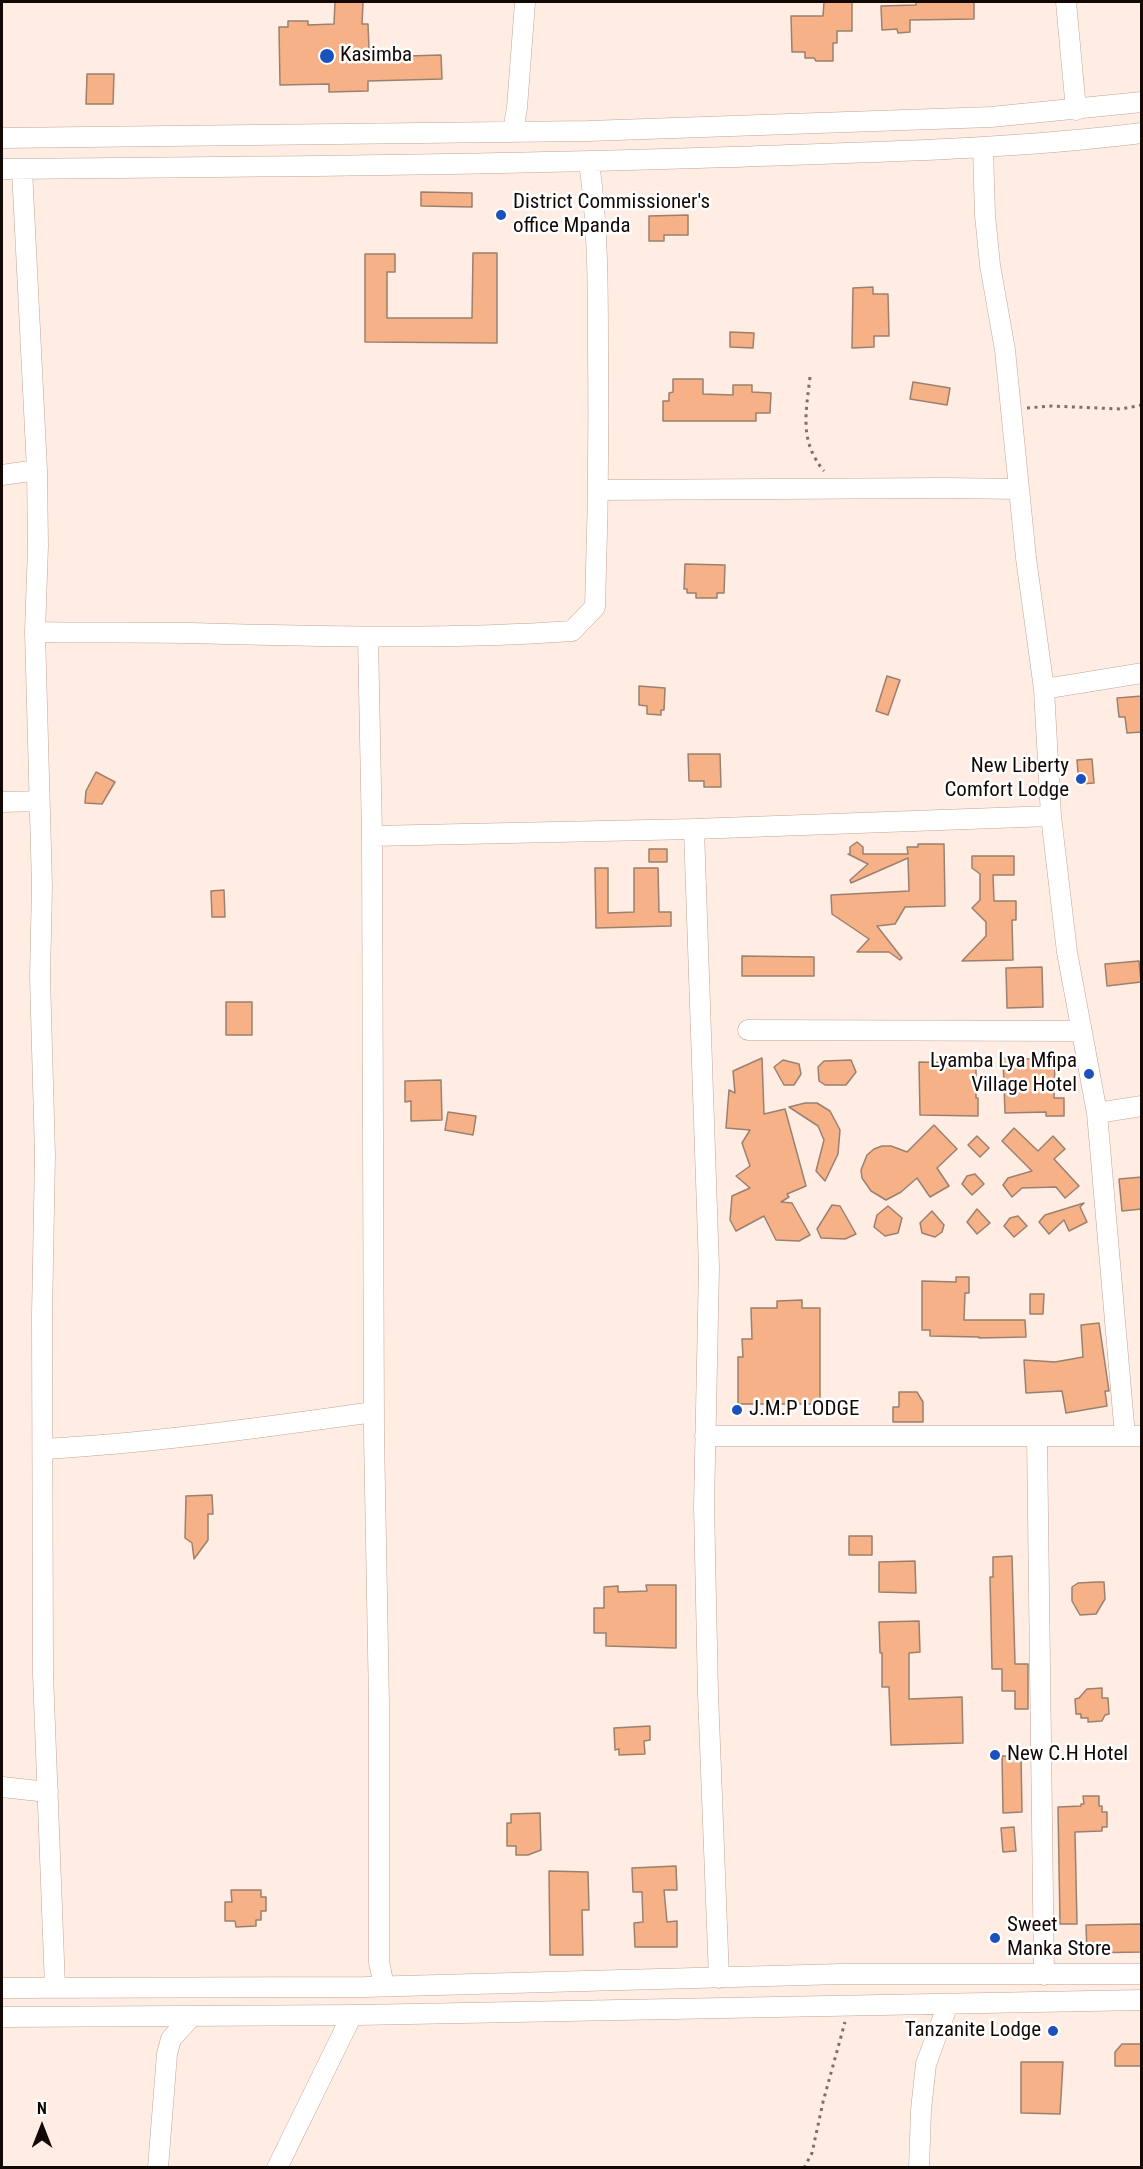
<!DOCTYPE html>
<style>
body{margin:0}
#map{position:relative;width:1143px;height:2169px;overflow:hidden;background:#ffede3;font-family:"Roboto Condensed",sans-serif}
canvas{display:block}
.frame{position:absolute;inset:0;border:3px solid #120905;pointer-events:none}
.north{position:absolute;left:12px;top:2097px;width:60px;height:60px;-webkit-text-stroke:4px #fff;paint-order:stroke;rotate:0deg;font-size:16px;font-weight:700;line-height:24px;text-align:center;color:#120905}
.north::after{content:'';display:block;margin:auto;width:21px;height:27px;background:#120905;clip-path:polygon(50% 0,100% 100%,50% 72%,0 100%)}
</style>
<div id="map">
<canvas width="1143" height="2169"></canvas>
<div class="frame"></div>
<div class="north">N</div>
</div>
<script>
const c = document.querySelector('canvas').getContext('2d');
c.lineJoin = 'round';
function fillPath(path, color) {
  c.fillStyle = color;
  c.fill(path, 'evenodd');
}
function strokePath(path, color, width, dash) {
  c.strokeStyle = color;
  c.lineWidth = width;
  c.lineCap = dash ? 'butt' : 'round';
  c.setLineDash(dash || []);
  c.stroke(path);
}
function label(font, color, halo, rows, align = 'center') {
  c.font = font + ' "Roboto Condensed",sans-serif';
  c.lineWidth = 5;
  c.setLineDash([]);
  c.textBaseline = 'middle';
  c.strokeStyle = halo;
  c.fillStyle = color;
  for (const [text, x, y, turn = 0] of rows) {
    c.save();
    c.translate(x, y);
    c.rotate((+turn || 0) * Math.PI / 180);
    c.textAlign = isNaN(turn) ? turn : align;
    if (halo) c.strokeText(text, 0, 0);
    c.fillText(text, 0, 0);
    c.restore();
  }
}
const building = new Path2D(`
 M 335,2 L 363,2 L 362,24 L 368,24 L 369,49 L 374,49 L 374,57 L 441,55 L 442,79 L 368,81 L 368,91 L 329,92 L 329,84 L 280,85 L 279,27 L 288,27 L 288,21 L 308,21 L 308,25 L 334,24 Z
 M 824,2 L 852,2 L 852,31 L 837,31 L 837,43 L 833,43 L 833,61 L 816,61 L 814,58 L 805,58 L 805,52 L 792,52 L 791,16 L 823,16 Z
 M 916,2 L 974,2 L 974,19 L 910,20 L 910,32 L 898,33 L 897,29 L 882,30 L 881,6 L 916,5 Z
 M 87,74 L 114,74 L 113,104 L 86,104 Z
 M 421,192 L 472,193 L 472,207 L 421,206 Z
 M 688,215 L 688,235 L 664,235 L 664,241 L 649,241 L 649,216 Z
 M 473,253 L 497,253 L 497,343 L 365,342 L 365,254 L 395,254 L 395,272 L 387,272 L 387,318 L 472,318 Z
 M 873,287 L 873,294 L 888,294 L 889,336 L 874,336 L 874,347 L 852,348 L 853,288 Z
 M 730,332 L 754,333 L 753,348 L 730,347 Z
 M 673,379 L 703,379 L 703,394 L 733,395 L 733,385 L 752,385 L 752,392 L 771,393 L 770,413 L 756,413 L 756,421 L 663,421 L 663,401 L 669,401 L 669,393 L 673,392 Z
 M 913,382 L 950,388 L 947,405 L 910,399 Z
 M 685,564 L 725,565 L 724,593 L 717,593 L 717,598 L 696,598 L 696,593 L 687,593 L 687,589 L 684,589 Z
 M 887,676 L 900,680 L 888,715 L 876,711 Z
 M 639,686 L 665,688 L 664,710 L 661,710 L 661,715 L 647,714 L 647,706 L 639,705 Z
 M 1142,696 L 1142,732 L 1127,733 L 1125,717 L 1119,717 L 1117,698 Z
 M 688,754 L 720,754 L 721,787 L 704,787 L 704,781 L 689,781 Z
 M 1092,759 L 1094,783 L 1079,784 L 1077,760 Z
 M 96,772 L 115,782 L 102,804 L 85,803 L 86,791 Z
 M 857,842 L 863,847 L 863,854 L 908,854 L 907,847 L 918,847 L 918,844 L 944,844 L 945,906 L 905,907 L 895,924 L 877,926 L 902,958 L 900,960 L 889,952 L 857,952 L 869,939 L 832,914 L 831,895 L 909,891 L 908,858 L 851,883 L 850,880 L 868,864 L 848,854 L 850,854 L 850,847 Z
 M 649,849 L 667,849 L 667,862 L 649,862 Z
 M 972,856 L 1014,856 L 1014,875 L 993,875 L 994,901 L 1016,901 L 1016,920 L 1012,920 L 1013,960 L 962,961 L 986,936 L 986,922 L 972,908 L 980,900 L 980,874 L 972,868 Z
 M 595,868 L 608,868 L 608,913 L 634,912 L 634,868 L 658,868 L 659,912 L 671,912 L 671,926 L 596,928 Z
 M 224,890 L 225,917 L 212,917 L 211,891 Z
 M 742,956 L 814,957 L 814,976 L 742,976 Z
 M 1139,961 L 1141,982 L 1107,986 L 1105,964 Z
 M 1042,967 L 1043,1007 L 1007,1008 L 1006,968 Z
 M 226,1002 L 252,1002 L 252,1035 L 226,1035 Z
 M 762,1058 L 764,1114 L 785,1109 L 806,1186 L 787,1194 L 789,1197 L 781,1202 L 792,1203 L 810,1235 L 799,1241 L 776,1240 L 764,1216 L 736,1231 L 730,1220 L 732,1196 L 750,1188 L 736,1176 L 750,1166 L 742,1143 L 750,1130 L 726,1128 L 729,1090 L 735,1093 L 733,1071 Z
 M 1003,1058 L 1055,1060 L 1054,1098 L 1064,1098 L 1064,1116 L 1046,1116 L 1046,1112 L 1005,1113 Z
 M 958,1059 L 976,1060 L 976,1098 L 978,1098 L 978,1116 L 920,1115 L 919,1062 L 958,1063 Z
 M 783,1060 L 799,1064 L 801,1074 L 794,1085 L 784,1085 L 774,1067 Z
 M 851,1060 L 856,1072 L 846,1085 L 825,1085 L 819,1081 L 818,1067 L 824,1061 Z
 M 441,1080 L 442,1120 L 411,1121 L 411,1101 L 405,1102 L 405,1081 Z
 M 805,1103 L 817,1103 L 830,1111 L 840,1130 L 838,1154 L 825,1181 L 816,1171 L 824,1140 L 818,1126 L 789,1107 Z
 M 448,1112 L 476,1116 L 473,1135 L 445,1130 Z
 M 934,1125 L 957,1149 L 937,1168 L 949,1186 L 930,1197 L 917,1178 L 901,1192 L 886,1200 L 871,1191 L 862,1178 L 861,1170 L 867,1155 L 874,1149 L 882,1146 L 891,1146 L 907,1152 Z
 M 1014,1128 L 1038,1151 L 1053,1136 L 1065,1149 L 1054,1159 L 1079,1186 L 1065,1198 L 1056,1187 L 1022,1188 L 1012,1197 L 1003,1185 L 1008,1178 L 1032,1171 L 1002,1141 Z
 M 977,1136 L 989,1148 L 980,1157 L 968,1145 Z
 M 975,1174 L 984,1184 L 972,1195 L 962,1184 L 967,1176 Z
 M 1142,1177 L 1142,1209 L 1122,1211 L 1119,1179 Z
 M 1084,1203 L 1080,1207 L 1087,1222 L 1069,1231 L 1064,1220 L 1049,1234 L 1039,1222 L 1045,1215 Z
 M 832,1205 L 840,1206 L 856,1234 L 845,1239 L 821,1238 L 817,1229 Z
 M 888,1206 L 902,1218 L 898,1233 L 885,1236 L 874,1227 L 877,1215 Z
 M 977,1209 L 990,1223 L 977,1234 L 967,1222 Z
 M 932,1211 L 944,1225 L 942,1232 L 935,1237 L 922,1233 L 920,1223 Z
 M 1018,1216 L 1027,1226 L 1014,1237 L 1004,1226 L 1010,1218 Z
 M 956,1277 L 969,1277 L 969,1293 L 965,1293 L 964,1320 L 1025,1320 L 1026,1337 L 979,1338 L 979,1337 L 930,1336 L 930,1330 L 922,1330 L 922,1281 L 956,1282 Z
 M 1030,1294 L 1044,1294 L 1043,1314 L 1030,1314 Z
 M 802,1300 L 802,1308 L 820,1308 L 820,1404 L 738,1404 L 738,1357 L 743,1357 L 742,1339 L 752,1339 L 751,1308 L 777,1308 L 777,1301 Z
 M 1099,1323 L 1109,1391 L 1105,1391 L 1107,1406 L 1066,1413 L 1062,1391 L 1026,1393 L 1024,1360 L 1055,1362 L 1083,1357 L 1081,1325 Z
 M 899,1392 L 917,1392 L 923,1402 L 923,1422 L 893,1422 L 893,1407 L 899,1407 Z
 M 212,1495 L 213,1514 L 208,1514 L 208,1540 L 194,1559 L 192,1543 L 185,1538 L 186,1496 Z
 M 849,1536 L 872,1536 L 872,1555 L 849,1555 Z
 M 1012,1556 L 1015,1664 L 1028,1664 L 1028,1709 L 1015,1709 L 1015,1691 L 1002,1691 L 1002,1669 L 992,1669 L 990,1577 L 993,1577 L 993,1557 Z
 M 915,1561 L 916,1593 L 879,1592 L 879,1562 Z
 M 1097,1582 L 1104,1582 L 1105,1599 L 1096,1614 L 1080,1615 L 1072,1601 L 1072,1587 L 1078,1583 Z
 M 646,1585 L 676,1585 L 676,1648 L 606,1646 L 606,1633 L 594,1633 L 594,1608 L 604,1608 L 604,1587 L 618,1586 L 618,1592 L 647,1591 Z
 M 919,1621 L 920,1652 L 909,1653 L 909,1699 L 962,1697 L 963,1743 L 891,1745 L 889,1687 L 882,1687 L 882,1653 L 880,1653 L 879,1622 Z
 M 1102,1688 L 1102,1698 L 1108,1698 L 1109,1714 L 1105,1715 L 1102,1721 L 1088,1722 L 1088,1718 L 1081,1718 L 1081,1714 L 1076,1714 L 1075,1699 L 1079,1698 L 1087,1689 Z
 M 650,1726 L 650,1740 L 644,1741 L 645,1754 L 619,1755 L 619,1749 L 615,1750 L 614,1728 Z
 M 1002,1756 L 1021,1756 L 1022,1812 L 1003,1813 Z
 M 1083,1796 L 1099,1796 L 1099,1806 L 1102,1806 L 1102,1812 L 1107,1812 L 1107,1827 L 1102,1827 L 1102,1831 L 1075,1832 L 1077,1924 L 1060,1924 L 1058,1807 L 1081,1806 L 1081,1804 L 1084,1804 Z
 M 540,1813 L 541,1850 L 528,1855 L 516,1855 L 516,1846 L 507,1846 L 507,1823 L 511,1823 L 511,1814 Z
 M 1014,1827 L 1016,1851 L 1003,1852 L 1001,1828 Z
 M 676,1866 L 677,1890 L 664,1890 L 667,1922 L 677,1921 L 677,1947 L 635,1947 L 634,1923 L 643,1922 L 642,1892 L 633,1892 L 632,1868 Z
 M 549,1871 L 588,1872 L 589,1910 L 582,1910 L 583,1955 L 550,1955 Z
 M 231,1890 L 261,1890 L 261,1897 L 266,1897 L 266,1911 L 261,1911 L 261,1920 L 256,1920 L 256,1926 L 236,1927 L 235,1921 L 225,1921 L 225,1902 L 232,1902 Z
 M 1142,1924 L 1142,1952 L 1087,1953 L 1086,1925 Z
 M 1122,2044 L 1142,2044 L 1142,2066 L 1115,2066 L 1115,2052 Z
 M 1021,2062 L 1063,2062 L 1060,2114 L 1021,2113 Z`);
fillPath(building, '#f7b187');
strokePath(building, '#9b8070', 1.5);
const minor = new Path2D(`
 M 1066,2 L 1076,110
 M 513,131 L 517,108 L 525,2
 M 2,138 L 588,131 L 991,117 L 1142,102
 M 983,148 L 985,215 L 990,265 L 1005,350 L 1026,558 L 1044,689 L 1051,816 L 1067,952 L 1097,1113 L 1125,1436
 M 2,169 C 244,167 487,165 730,157 C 867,152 1005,150 1142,133
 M 22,169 L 37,470 L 38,546 L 35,632 L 42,886 L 40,977 L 45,1155 L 42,1315 L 43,1674 L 55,1987
 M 2,475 L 37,470
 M 599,490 L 946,488 L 1019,489
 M 35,632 C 86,633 138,632 190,633 C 317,636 445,640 572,631 L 595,607 C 598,522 599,437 598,352 C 598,288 598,225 589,162
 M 368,637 L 372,836 L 374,1434 L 379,1704 L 379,1962 L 384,1986
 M 1044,689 L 1142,673
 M 2,802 L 39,801
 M 694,829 L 709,1268 L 704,1506 L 708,1693 L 719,1978
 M 372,836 L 694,829 L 1051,816
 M 748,1030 L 1080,1031
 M 1097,1113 L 1142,1106
 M 705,1436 L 1142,1436
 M 1037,1437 L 1044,1975
 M 43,1449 C 154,1443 264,1427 374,1412
 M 2,1787 L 48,1792
 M 2,1988 L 365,1987 L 842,1974 L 1142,1974
 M 2,2017 L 358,2015 L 1142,2000
 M 158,2168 L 167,2054 L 171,2039 L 192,2016
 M 277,2168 L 352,2015
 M 919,2168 L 921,2110 L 926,2064 L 948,2004`);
strokePath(minor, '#c1a595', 21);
strokePath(new Path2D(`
 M 810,377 C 806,413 799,441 824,471
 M 1027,408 L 1051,406 L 1121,409 L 1142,405
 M 804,2168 L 812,2153 L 823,2102 L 845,2022`), '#7d706a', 3, [3, 4.5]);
strokePath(minor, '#fff', 20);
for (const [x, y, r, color] of [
 [327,56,8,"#1a51bd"],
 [501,215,6,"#1a51bd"],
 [1081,779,6,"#1a51bd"],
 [1089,1074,6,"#1a51bd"],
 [737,1410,6,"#1a51bd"],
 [995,1755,6,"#1a51bd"],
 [995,1938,6,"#1a51bd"],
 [1053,2031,6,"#1a51bd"]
]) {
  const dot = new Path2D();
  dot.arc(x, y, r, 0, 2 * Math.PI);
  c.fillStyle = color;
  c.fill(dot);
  strokePath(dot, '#fff', 2);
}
label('21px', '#120905', '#fff', [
 ["Kasimba",340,56],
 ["District Commissioner's",513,203],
 ["office Mpanda",513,227],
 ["New Liberty",1069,767,"right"],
 ["Comfort Lodge",1069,791,"right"],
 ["Lyamba Lya Mfipa",1077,1062,"right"],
 ["Village Hotel",1077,1086,"right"],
 ["J.M.P LODGE",749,1410],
 ["New C.H Hotel",1007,1755],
 ["Sweet",1007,1926],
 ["Manka Store",1007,1950],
 ["Tanzanite Lodge",1041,2031,"right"]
], 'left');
</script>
